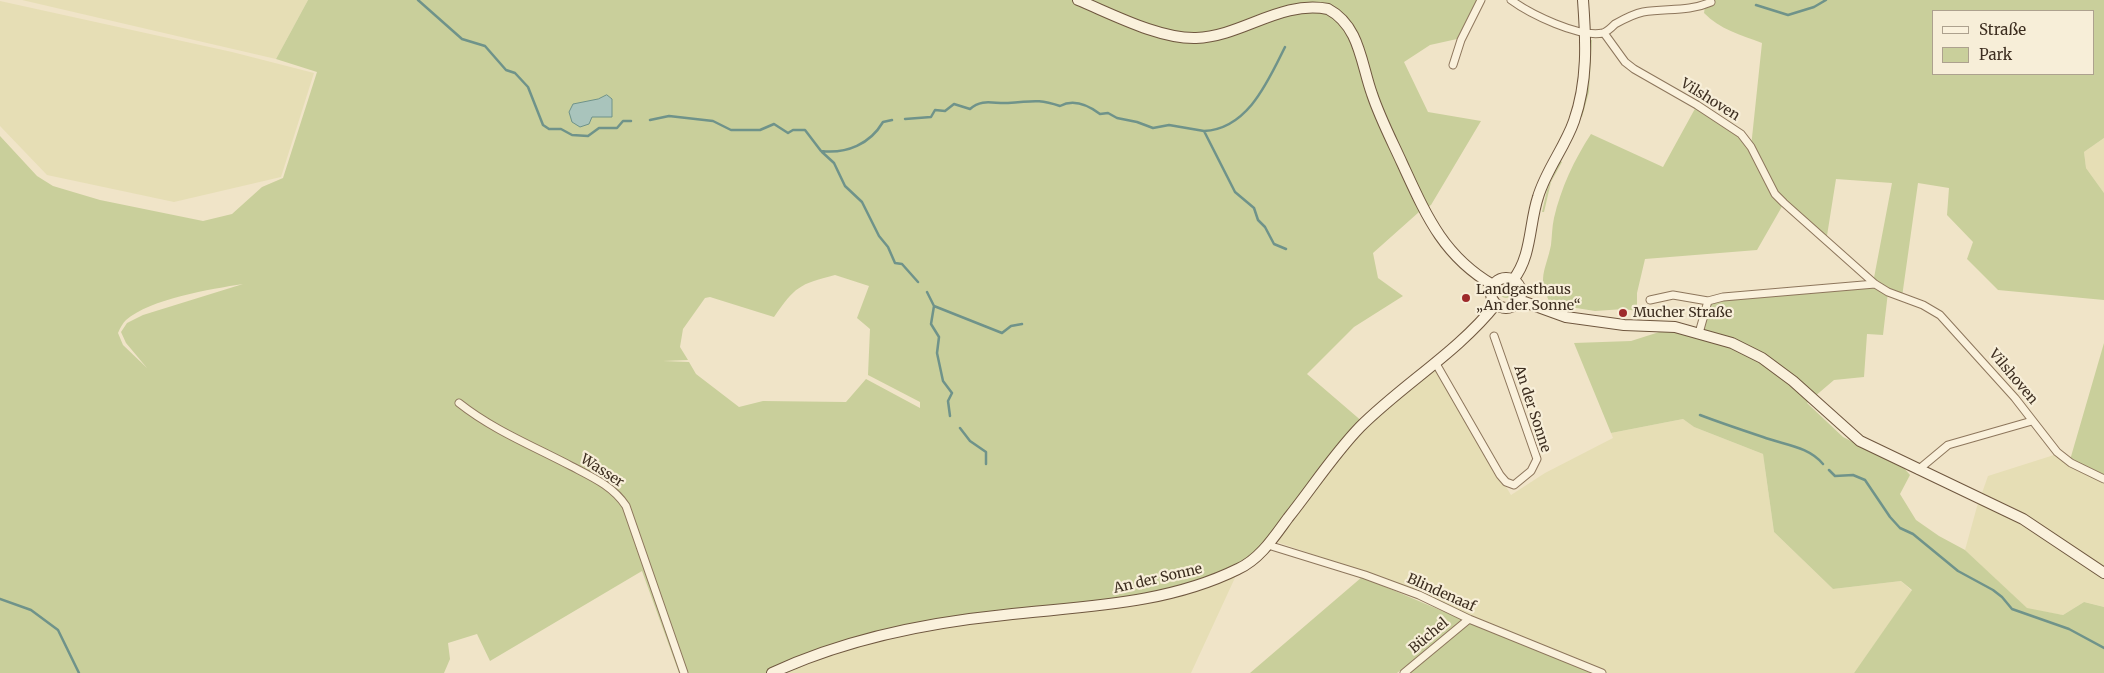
<!DOCTYPE html>
<meta charset="utf-8">
<style>
body{margin:0}
#map{position:relative;width:2104px;height:673px;overflow:hidden;background:#f0e4c8;font-family:Merriweather,serif}
canvas{display:block}
.legend{position:absolute;left:1932px;top:10px;width:162px;height:65px;box-sizing:border-box;background:#f7eed8;border:1px solid #ada18e;margin:0;padding:6px 9px;list-style:none;font-size:15px;color:#3d2e20}
.legend li{display:flex;align-items:center;gap:10px;height:25px}
.legend b{width:25px;border:1px solid #ada18e}
</style>
<div id="map">
<canvas width="2104" height="673"></canvas>
<ul class="legend">
<li><b style="height:6px;background:#faf1dc"></b>Straße</li>
<li><b style="height:14px;background:#c9cf9b"></b>Park</li>
</ul>
</div>
<script>
const c = document.querySelector('canvas').getContext('2d');
c.lineJoin = 'round';
function fillPath(path, color) {
  c.fillStyle = color;
  c.fill(path, 'evenodd');
}
function strokePath(path, color, width, dash) {
  c.strokeStyle = color;
  c.lineWidth = width;
  c.lineCap = dash ? 'butt' : 'round';
  c.setLineDash(dash || []);
  c.stroke(path);
}
function label(font, color, halo, rows, align = 'center') {
  c.font = font + ' Merriweather,serif';
  c.lineWidth = 4.5;
  c.setLineDash([]);
  c.textBaseline = 'middle';
  c.strokeStyle = halo;
  c.fillStyle = color;
  for (const [text, x, y, turn = 0] of rows) {
    c.save();
    c.translate(x, y);
    c.rotate((+turn || 0) * Math.PI / 180);
    c.textAlign = isNaN(turn) ? turn : align;
    if (halo) c.strokeText(text, 0, 0);
    c.fillText(text, 0, 0);
    c.restore();
  }
}
fillPath(new Path2D(`
 M 22,0 L 308,0 L 276,59 Z
 M 0,1 L 232,52 L 314,73 L 281,177 L 174,202 L 47,175 L 0,126 Z
 M 2104,138 L 2104,193 L 2086,168 L 2084,152 Z
 M 1434,367 L 1511,495 L 1545,473 L 1613,438 L 1611,433 L 1683,419 L 1694,427 L 1763,454 L 1774,532 L 1833,589 L 1901,581 L 1912,591 L 1854,673 L 1602,673 L 1367,573 L 1277,542 L 1317,484 L 1368,426 L 1383,410 Z
 M 2054,455 L 2104,481 L 2104,566 L 2102,568 L 2016,509 L 1982,493 L 1988,476 Z
 M 1978,503 L 2012,519 L 2104,579 L 2104,607 L 2084,602 L 2063,615 L 2027,609 L 1965,550 Z
 M 1239,569 L 1191,673 L 772,673 L 884,634 Z`), '#e6deb5');
fillPath(new Path2D(`
 M 308,0 L 1478,0 L 1457,39 L 1430,45 L 1404,62 L 1428,112 L 1481,121 L 1431,205 L 1419,212 L 1373,253 L 1378,278 L 1403,296 L 1354,327 L 1307,374 L 1364,423 L 1249,563 L 1171,593 L 909,628 L 772,673 L 679,673 L 642,571 L 490,661 L 477,634 L 448,643 L 450,659 L 444,673 L 0,673 L 0,136 L 37,176 L 53,186 L 100,200 L 203,221 L 232,214 L 262,187 L 283,178 L 317,72 L 276,59 ZM 835,275 L 869,286 L 857,318 L 870,329 L 868,375 L 920,402 L 920,408 L 866,379 L 846,402 L 763,401 L 739,407 L 696,374 L 689,362 L 663,361 L 688,360 L 680,347 L 683,329 L 705,298 L 710,297 L 774,317 C 795,287 799,284 835,275 ZM 243,284 L 143,315 L 127,323 L 121,332 L 126,343 L 147,368 L 123,345 L 118,333 C 120,328 123,323 126,320 C 150,299 211,289 243,284 Z
 M 1706,0 L 2104,0 L 2104,138 L 2084,152 L 2086,168 L 2104,193 L 2104,300 L 1998,290 L 1967,259 L 1973,242 L 1947,215 L 1949,188 L 1918,183 L 1902,297 L 1888,292 L 1883,335 L 1867,334 L 1864,377 L 1834,380 L 1807,403 L 1843,437 L 1904,468 L 1910,475 L 1900,494 L 1916,520 L 1939,536 L 1965,550 L 2027,608 L 2063,615 L 2084,602 L 2104,607 L 2104,673 L 1854,673 L 1912,590 L 1901,581 L 1833,589 L 1774,532 L 1763,454 L 1694,427 L 1683,419 L 1611,433 L 1574,343 L 1631,341 L 1675,327 L 1699,332 L 1708,301 L 1873,283 L 1892,183 L 1836,179 L 1826,242 L 1784,203 L 1757,250 L 1645,259 L 1637,293 L 1637,311 L 1624,309 L 1595,311 L 1551,304 C 1536,279 1546,270 1551,245 C 1552,236 1552,227 1554,218 C 1561,188 1574,160 1591,134 L 1663,167 L 1697,105 L 1727,124 L 1751,147 L 1762,43 C 1741,35 1719,29 1704,13 ZM 1933,11 L 2093,11 L 2093,74 L 1933,74 Z
 M 1589,40 L 1592,40 L 1589,92 L 1582,117 L 1580,116 Z
 M 1560,161 L 1562,162 L 1551,182 L 1544,212 L 1542,212 L 1547,190 Z
 M1500 292a6 6 0 1 1 12 0a6 6 0 1 1-12 0Z
 M 2104,343 L 2104,476 L 2070,460 Z
 M 1362,577 L 1466,621 L 1397,673 L 1250,673 Z
 M 1469,623 L 1602,673 L 1409,673 Z`), '#c9cf9b');
const water = new Path2D(`
 M 607,95 L 612,99 L 612,117 L 592,117 L 589,124 L 580,127 L 572,122 L 569,112 L 573,104 L 598,99 Z`);
fillPath(water, '#a9c4bc');
strokePath(water, '#6f938a', 1);
strokePath(new Path2D(`
 M 418,0 L 462,39 L 485,46 L 506,70 L 515,73 L 528,87 L 543,125 L 549,129 L 561,129 L 572,135 L 588,136 L 599,128 L 617,128 L 623,121 L 631,121
 M 1756,5 L 1788,15 L 1814,7 L 1826,0
 M 905,119 L 931,117 L 935,110 L 945,111 L 954,104 L 970,109 C 982,98 994,104 1008,103 C 1032,102 1035,98 1060,106 C 1073,99 1088,105 1100,114 L 1108,113 L 1117,118 L 1137,122 L 1153,128 L 1169,125 L 1204,131 L 1235,192 L 1254,208 L 1258,220 L 1265,227 L 1274,244 L 1286,249
 M 650,120 L 669,116 L 713,121 L 731,130 L 760,130 L 774,124 L 788,133 L 793,130 L 805,130 L 821,151 C 847,154 870,144 883,122 L 892,120
 M 1204,131 C 1248,129 1268,81 1285,47
 M 822,152 L 834,163 L 845,186 L 862,202 L 879,236 L 888,247 L 895,263 L 902,264 L 918,282
 M 927,292 L 934,306 L 1002,333 L 1011,326 L 1022,324
 M 934,306 L 931,324 L 939,337 L 937,353 L 943,381 L 952,393 L 948,401 L 950,416
 M 1700,415 C 1721,423 1742,430 1763,437 C 1784,445 1808,446 1823,464
 M 960,428 L 970,441 L 986,452 L 986,464
 M 1829,470 L 1835,476 L 1853,475 L 1865,480 L 1890,517 L 1900,528 L 1913,534 L 1958,571 L 1993,590 L 2002,597 L 2012,609 L 2069,629 L 2104,648
 M 0,599 L 31,610 L 58,630 L 79,673`), '#6f938a', 2.5);
const street = new Path2D(`
 M 1511,0 C 1530,14 1579,38 1603,33 C 1607,32 1612,27 1615,24 C 1624,19 1633,14 1643,12 C 1667,8 1688,12 1711,2
 M 1604,33 L 1625,62 L 1634,69 L 1697,105 L 1741,134 L 1751,147 L 1775,194 L 1784,203 L 1875,284 L 1888,292 L 1923,305 L 1940,315 L 2015,398 L 2057,452 L 2071,463 L 2104,479
 M 1453,65 L 1461,40 L 1481,0
 M 1650,300 L 1673,295 L 1708,301
 M 1699,333 L 1708,301 L 1723,297 L 1875,284
 M 1435,362 L 1500,475 L 1506,482 L 1514,485 L 1531,471 L 1537,459 L 1494,336
 M 459,403 C 493,430 533,446 571,466 C 592,477 613,486 626,506 L 684,673
 M 1918,470 L 1948,445 L 2032,421
 M 1268,545 L 1365,575 L 1419,595 L 1469,619 L 1602,673
 M 1404,673 L 1469,619`);
const secondary = new Path2D(`
 M 1078,0 C 1112,14 1159,39 1196,38 C 1243,36 1280,0 1328,9 C 1360,26 1361,64 1372,94 C 1380,118 1392,141 1402,163 C 1426,215 1443,256 1493,285
 M1491 293a15 15 0 1 1 30 0a15 15 0 1 1-30 0Z
 M 1513,280 C 1532,256 1529,224 1538,197 C 1546,170 1565,147 1574,121 C 1588,81 1586,41 1583,0
 M 1519,300 L 1566,317 L 1624,325 L 1675,327 L 1732,343 L 1762,358 L 1793,381 L 1860,441 L 2023,519 L 2104,573
 M 772,673 C 845,639 924,623 1004,615 C 1083,606 1165,605 1238,569 C 1260,559 1274,537 1288,518 C 1312,488 1333,455 1360,427 C 1403,384 1458,352 1496,304`);
strokePath(street, '#8d765c', 9);
strokePath(secondary, '#6f573f', 12);
strokePath(street, '#faf1dc', 7);
strokePath(secondary, '#faf1dc', 10);
for (const [x, y, r, color] of [
 [1466,298,5,"#9e2a2b"],
 [1623,313,5,"#9e2a2b"]
]) {
  const dot = new Path2D();
  dot.arc(x, y, r, 0, 2 * Math.PI);
  c.fillStyle = color;
  c.fill(dot);
  strokePath(dot, '#f7eed8', 2);
}
label('14px', '#3d2e20', '#f7eed8', [
 ["Vilshoven",1710,100,32],
 ["Vilshoven",2013,377,50],
 ["An der Sonne",1532,409,72],
 ["Wasser",602,471,33],
 ["An der Sonne",1158,579,-13],
 ["Blindenaaf",1441,593,24],
 ["Büchel",1429,636,-40]
]);
label('14px', '#3d2e20', '#f7eed8', [
 ["Landgasthaus",1476,290],
 ["„An der Sonne“",1476,306],
 ["Mucher Straße",1633,313]
], 'left');
</script>
